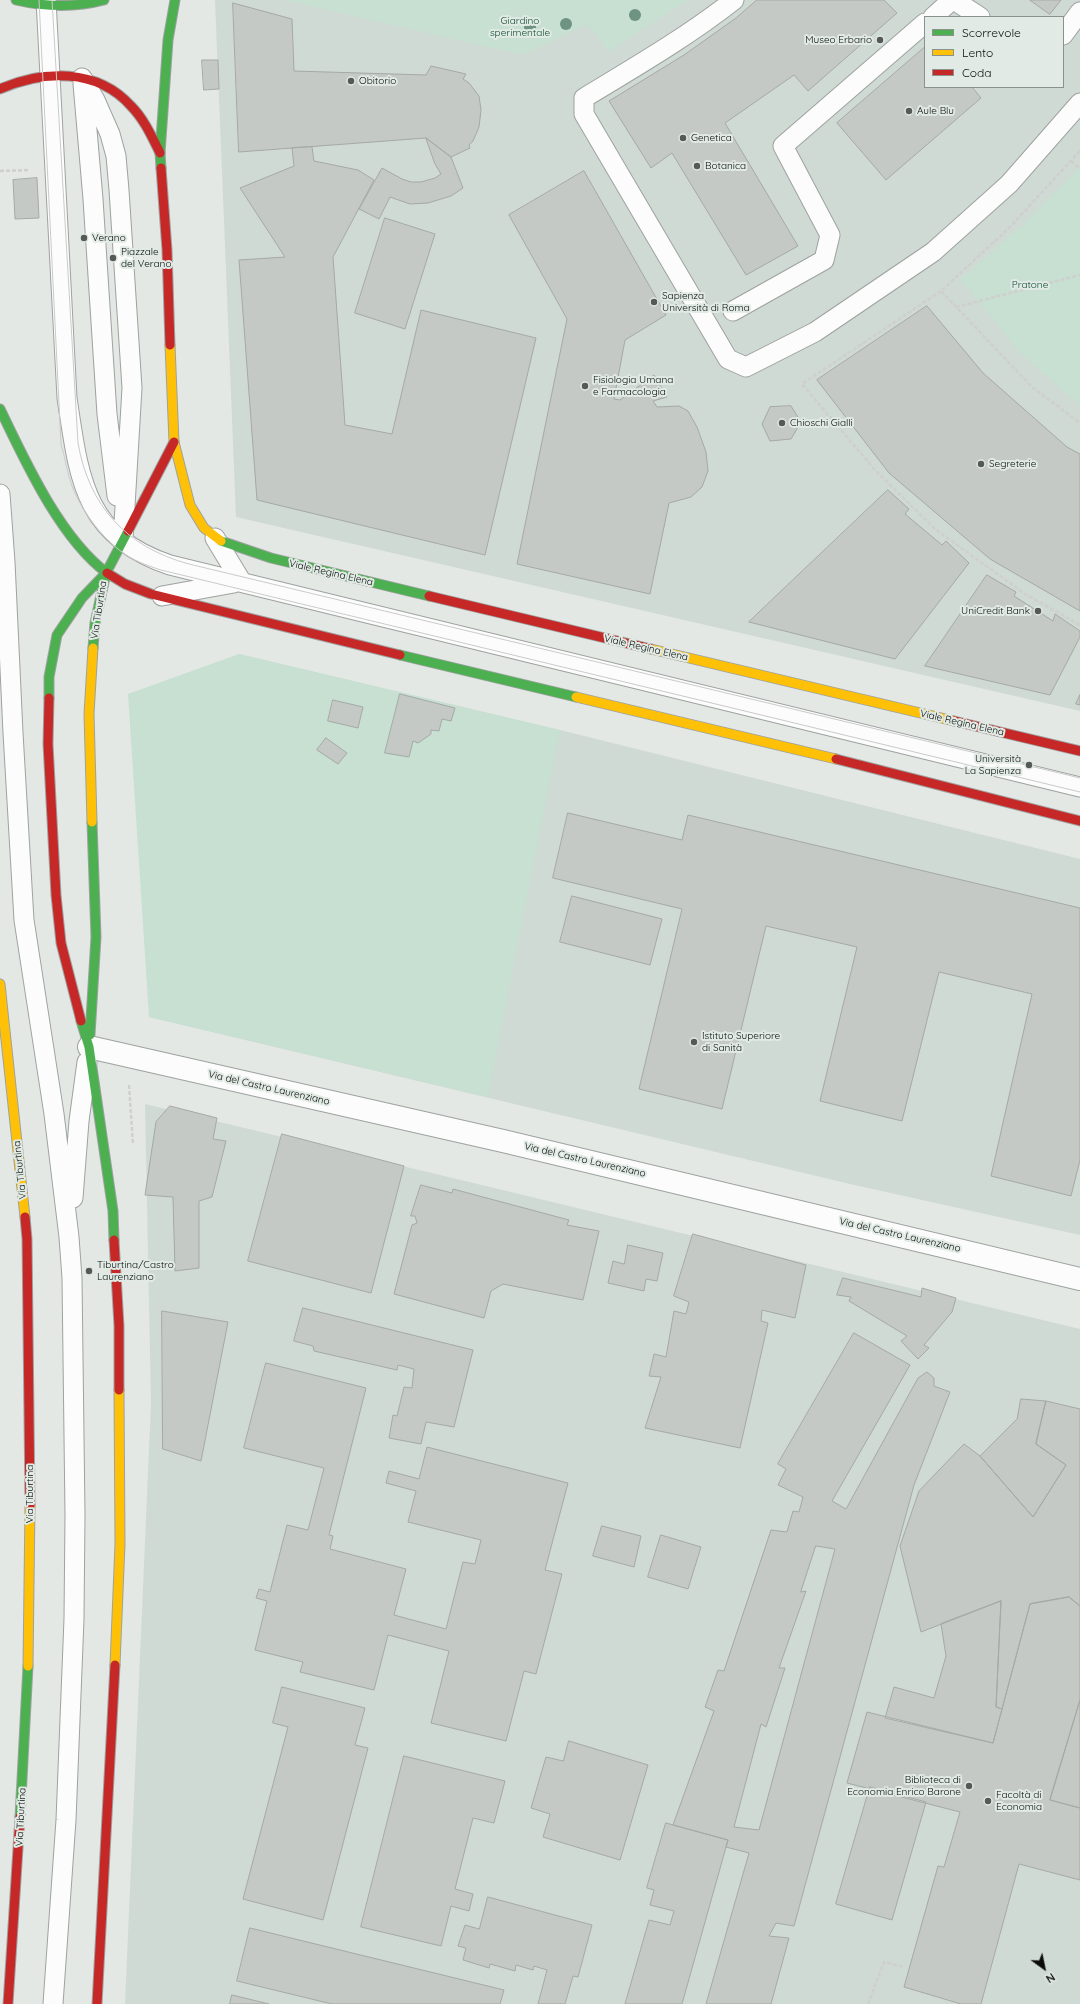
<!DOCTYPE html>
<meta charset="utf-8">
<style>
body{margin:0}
#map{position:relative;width:1080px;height:2004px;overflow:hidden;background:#e3e8e5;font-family:Quicksand,sans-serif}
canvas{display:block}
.legend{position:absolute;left:924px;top:16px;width:140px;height:72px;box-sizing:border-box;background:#e1eae4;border:1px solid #8b918d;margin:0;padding:5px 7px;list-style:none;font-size:12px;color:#090c0b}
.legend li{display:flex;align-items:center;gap:8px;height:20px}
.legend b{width:20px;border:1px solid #8b918d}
.north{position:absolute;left:1024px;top:1948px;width:40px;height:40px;-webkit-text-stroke:3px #e1eae4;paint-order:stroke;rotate:147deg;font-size:11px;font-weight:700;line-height:16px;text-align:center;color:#090c0b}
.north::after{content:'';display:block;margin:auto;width:14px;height:18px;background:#090c0b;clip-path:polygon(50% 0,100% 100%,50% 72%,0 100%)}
</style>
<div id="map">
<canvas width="1080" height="2004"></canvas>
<ul class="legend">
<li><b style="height:5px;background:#4caf50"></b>Scorrevole</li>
<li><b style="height:5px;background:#ffc107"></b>Lento</li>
<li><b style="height:5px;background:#c62828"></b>Coda</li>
</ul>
<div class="north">N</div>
</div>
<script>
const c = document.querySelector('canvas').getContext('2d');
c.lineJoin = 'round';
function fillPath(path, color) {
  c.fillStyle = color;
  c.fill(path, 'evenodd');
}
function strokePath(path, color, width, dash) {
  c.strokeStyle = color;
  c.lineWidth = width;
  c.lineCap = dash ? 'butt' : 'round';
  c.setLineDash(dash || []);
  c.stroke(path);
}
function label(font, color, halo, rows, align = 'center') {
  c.font = font + ' Quicksand,sans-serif';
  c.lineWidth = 4;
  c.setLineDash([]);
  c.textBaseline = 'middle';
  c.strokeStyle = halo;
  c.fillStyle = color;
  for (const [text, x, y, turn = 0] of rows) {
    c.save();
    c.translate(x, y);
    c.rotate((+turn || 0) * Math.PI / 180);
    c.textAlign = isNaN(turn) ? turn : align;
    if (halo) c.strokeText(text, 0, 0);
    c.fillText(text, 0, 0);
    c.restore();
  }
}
fillPath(new Path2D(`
 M 215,0 L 1080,0 L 1080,711 L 236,517 ZM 925,17 L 1063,17 L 1063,87 L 925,87 Z
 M 239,654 L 560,730 L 1080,859 L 1080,1235 L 850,1184 L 149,1017 Z
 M 145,1104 L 1080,1329 L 1080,2004 L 125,2004 L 151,1403 Z`), '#d0dad4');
fillPath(new Path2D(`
 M 284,0 L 688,0 L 609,52 L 587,24 L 523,55 Z
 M 1080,167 L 1080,405 L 1021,354 L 960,279 L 1025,223 Z
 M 239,654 L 560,730 L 488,1097 L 149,1017 L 128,694 Z`), '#c7e0d2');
const building = new Path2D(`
 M 757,0 L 884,0 L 897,13 L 808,91 L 794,75 L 725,123 L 798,246 L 746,275 L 672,153 L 651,168 L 609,101 L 684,55 L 736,18 Z
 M 1030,0 L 1061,0 L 1050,14 Z
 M 233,3 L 292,19 L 294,71 L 426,75 L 431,66 L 466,74 L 463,79 L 469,83 L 479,96 L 481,110 L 479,127 L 473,141 L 469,145 L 470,148 L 451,157 L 426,138 L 239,152 Z
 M 925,47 L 925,87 L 972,87 L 981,98 L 886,180 L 837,123 Z
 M 202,60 L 218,60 L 219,89 L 204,90 Z
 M 426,138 L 451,157 L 463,188 L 451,196 L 428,203 L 410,204 L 390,197 L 379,219 L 359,209 L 382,168 L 402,179 L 411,182 L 421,182 L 435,178 L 441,174 L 435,164 Z
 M 312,147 L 314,161 L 358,170 L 374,180 L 333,257 L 345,425 L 392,434 L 421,310 L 536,338 L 485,555 L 257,500 L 239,260 L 285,257 L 240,188 L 294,166 L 292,148 Z
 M 584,171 L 666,315 L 625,340 L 614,399 L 620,400 L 654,375 L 667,397 L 653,401 L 657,407 L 679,406 L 688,411 L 697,427 L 706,452 L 708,471 L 702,487 L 691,497 L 669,503 L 650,594 L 517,564 L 567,319 L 509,215 Z
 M 37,178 L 39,218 L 15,219 L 13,180 Z
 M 385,218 L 435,234 L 405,329 L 355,313 Z
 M 927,306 L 983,373 L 1067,447 L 1080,454 L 1080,611 L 990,559 L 889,473 L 817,380 Z
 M 791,406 L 801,422 L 791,439 L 770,441 L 762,424 L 770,407 Z
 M 888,490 L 909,509 L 905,514 L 942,545 L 946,541 L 969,563 L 895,659 L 749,622 Z
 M 987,575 L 1016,592 L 1014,596 L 1053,621 L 1055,614 L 1080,631 L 1080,637 L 1050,695 L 925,666 Z
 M 400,694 L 455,708 L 451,721 L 442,719 L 439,731 L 431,730 L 431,734 L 418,743 L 413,741 L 409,757 L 385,753 Z
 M 1080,695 L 1080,705 L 1076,704 Z
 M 333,700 L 363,707 L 358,728 L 328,721 Z
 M 326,738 L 347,753 L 338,764 L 317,750 Z
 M 568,813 L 682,840 L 688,815 L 1080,908 L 1080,1160 L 1071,1196 L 991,1176 L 1032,994 L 939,972 L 902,1121 L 820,1101 L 857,947 L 766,926 L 722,1109 L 639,1089 L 682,909 L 553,878 Z
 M 572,896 L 662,919 L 650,965 L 560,942 Z
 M 170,1106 L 217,1118 L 213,1139 L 226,1141 L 212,1197 L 199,1201 L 199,1268 L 175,1271 L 173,1197 L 145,1195 L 156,1122 Z
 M 282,1134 L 404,1166 L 371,1293 L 248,1261 Z
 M 421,1185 L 452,1193 L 453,1189 L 569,1220 L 567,1225 L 599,1231 L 583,1300 L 503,1284 L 491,1291 L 484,1318 L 394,1294 L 412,1225 L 417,1223 L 415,1216 L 411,1216 Z
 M 693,1234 L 806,1265 L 795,1318 L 762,1310 L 761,1321 L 768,1323 L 740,1448 L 645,1428 L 661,1377 L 649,1376 L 654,1354 L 666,1357 L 674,1311 L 686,1314 L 689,1302 L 674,1296 Z
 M 628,1245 L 663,1253 L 657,1281 L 646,1279 L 644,1291 L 608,1283 L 613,1261 L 624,1264 Z
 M 843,1278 L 921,1297 L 922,1288 L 956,1298 L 952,1312 L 924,1345 L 929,1348 L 918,1359 L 901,1341 L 907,1336 L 849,1301 L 851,1297 L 837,1295 Z
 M 303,1308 L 473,1350 L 454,1427 L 426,1422 L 421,1444 L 389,1438 L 393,1415 L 397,1416 L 404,1387 L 412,1388 L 414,1369 L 398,1365 L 397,1370 L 314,1351 L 313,1346 L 294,1341 Z
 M 162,1311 L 228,1322 L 201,1461 L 163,1449 Z
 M 854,1333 L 910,1365 L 832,1501 L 846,1509 L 918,1378 L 927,1372 L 934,1378 L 934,1386 L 950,1392 L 914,1485 L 794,1926 L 776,1923 L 769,1936 L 789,1938 L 771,2004 L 706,2004 L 749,1853 L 726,1847 L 728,1840 L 673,1825 L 714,1711 L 705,1707 L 718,1670 L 724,1671 L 771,1530 L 787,1532 L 793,1511 L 799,1512 L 803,1497 L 778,1485 L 786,1469 L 778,1464 ZM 816,1546 L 835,1549 L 759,1830 L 734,1827 L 761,1724 L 766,1727 L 785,1668 L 779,1668 L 806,1591 L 801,1592 Z
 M 266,1363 L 366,1388 L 329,1535 L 333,1536 L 330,1549 L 406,1569 L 394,1615 L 446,1629 L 463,1562 L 475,1564 L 481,1540 L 408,1522 L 416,1491 L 386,1483 L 389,1471 L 419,1479 L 427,1447 L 568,1483 L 545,1570 L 562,1574 L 536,1674 L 524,1671 L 506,1741 L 431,1723 L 449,1651 L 388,1635 L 374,1690 L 300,1672 L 303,1662 L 255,1650 L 267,1601 L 256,1598 L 259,1589 L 270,1592 L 287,1525 L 308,1530 L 324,1468 L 244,1448 Z
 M 1021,1399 L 1046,1401 L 1036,1444 L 1066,1465 L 1033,1517 L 980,1456 L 1017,1419 Z
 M 1046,1401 L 1080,1409 L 1080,1606 L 1069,1597 L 1030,1604 L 1002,1709 L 996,1707 L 1001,1601 L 921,1632 L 900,1546 L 919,1491 L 964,1444 L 980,1456 L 1033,1517 L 1066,1465 L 1036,1444 Z
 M 602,1526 L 641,1536 L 634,1567 L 593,1556 Z
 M 661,1535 L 701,1547 L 688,1589 L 648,1577 Z
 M 1069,1597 L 1080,1606 L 1080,1700 L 1050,1800 L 1080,1808 L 1080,1880 L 1019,1864 L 981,2004 L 961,2004 L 904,1987 L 938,1866 L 944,1867 L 960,1812 L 847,1783 L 867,1712 L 993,1743 L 1030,1604 Z
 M 1001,1601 L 996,1707 L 1002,1709 L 993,1743 L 885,1718 L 894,1687 L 934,1698 L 946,1656 L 941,1624 Z
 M 282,1687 L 365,1708 L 355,1745 L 368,1748 L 323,1920 L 243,1899 L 288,1727 L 273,1723 Z
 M 1080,1700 L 1080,1808 L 1050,1800 Z
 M 569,1741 L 648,1765 L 620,1860 L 543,1837 L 550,1814 L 531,1808 L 546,1757 L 563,1761 Z
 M 404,1756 L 505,1781 L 494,1823 L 473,1818 L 455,1889 L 473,1894 L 469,1911 L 451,1906 L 441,1946 L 361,1927 Z
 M 870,1787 L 926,1802 L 892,1920 L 836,1904 Z
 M 666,1823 L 728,1840 L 682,2004 L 625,2004 L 649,1920 L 670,1925 L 674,1911 L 650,1905 L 654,1890 L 647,1888 Z
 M 488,1897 L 592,1925 L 578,1977 L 573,1976 L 565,2004 L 538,2004 L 547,1970 L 534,1966 L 533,1970 L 516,1965 L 515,1971 L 490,1964 L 489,1968 L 463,1960 L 466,1948 L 458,1946 L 465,1925 L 479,1929 Z
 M 250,1928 L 504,1990 L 500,2004 L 332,2004 L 237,1981 Z
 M 232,1995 L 269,2004 L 230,2004 Z`);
fillPath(building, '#c5c9c6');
strokePath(building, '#a5a9a7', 1);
const lane = new Path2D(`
 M 46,0 L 67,398 C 79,477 83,536 170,565 L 1080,787
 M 734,0 C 687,37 635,67 584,98 L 584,114 L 728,359 L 746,367 L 815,332 L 933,252 L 1009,184 L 1080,103
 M 954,0 L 980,17
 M 933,17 L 952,0
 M 1063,35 L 1080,12
 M 82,78 L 95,100 L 110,134 L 116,156 L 119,190 L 132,388 L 123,540
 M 83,84 L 93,199 L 107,414 L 117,496
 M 733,311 L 824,260 L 830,235 L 783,146 L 925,23
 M 0,494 L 5,562 L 13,733 L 24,920 L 54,1114 L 69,1237 L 72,1278 L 75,1515 L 74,1619 L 66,1820 L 53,2004
 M 215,538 L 241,581
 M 162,596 L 234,583
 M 73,1198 L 79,1121 L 87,1062`);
const street = new Path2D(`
 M 89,1047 L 503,1141 L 1080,1279`);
const fast = new Path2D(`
 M 16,0 C 46,7 74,8 104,0
 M 161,168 L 160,153 L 168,40 L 175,0
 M 0,409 C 25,461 60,538 107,573
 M 221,541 L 271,558 L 429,596
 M 93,648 L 95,623 L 106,573
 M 400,655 L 576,697
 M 49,698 L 49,677 L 57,635 L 82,598 L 106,573 L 128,531
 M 81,1021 L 89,1047 L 113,1211 L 114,1240
 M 90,1035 L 96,937 L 92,822
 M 20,1817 L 28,1666`);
const slow = new Path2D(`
 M 170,345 L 174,442 L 190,505 L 204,528 L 221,541
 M 651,649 L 954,721
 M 576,697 L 836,759
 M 92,822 L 89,714 L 93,648
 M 0,984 L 25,1217
 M 115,1665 L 120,1544 L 119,1390
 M 28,1666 L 30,1505`);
const jam = new Path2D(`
 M 0,89 C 43,70 97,68 131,106 C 144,119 152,137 160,153
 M 161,168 L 167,250 L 170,345
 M 128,531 L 174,442
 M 107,573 L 125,584 L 151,594 L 400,655
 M 429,596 L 651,649
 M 49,698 L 48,744 L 56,895 L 61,943 L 81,1021
 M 954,721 L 1080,751
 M 836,759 L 1080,821
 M 25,1217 L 27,1239 L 30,1505
 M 114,1240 L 119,1326 L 119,1390
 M 8,2004 L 20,1817
 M 97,2004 L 115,1665`);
strokePath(lane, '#9ea2a0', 21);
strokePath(street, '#9ea2a0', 24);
strokePath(fast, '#9ea2a0', 11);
strokePath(slow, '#9ea2a0', 11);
strokePath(jam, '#9ea2a0', 11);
strokePath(new Path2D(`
 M 1080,151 L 1009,228 L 941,291 L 1032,387 L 1080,423
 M 1071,161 L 1080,169
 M 0,171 L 30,170
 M 941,291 L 802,384 L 874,469 L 935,529 L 1025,594 L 1080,625
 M 956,307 L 1080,275
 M 129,1085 L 133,1144
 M 868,2004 L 884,1962 L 904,1967`), '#cecfce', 2.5, [4, 2]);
strokePath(lane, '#fbfcfb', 19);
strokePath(street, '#fbfcfb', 22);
strokePath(fast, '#4caf50', 9);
strokePath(slow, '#ffc107', 9);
strokePath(jam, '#c62828', 9);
strokePath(new Path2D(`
 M 39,0 L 61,444 C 65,457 67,473 72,486 C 83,514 107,546 135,560 C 143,564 152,567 161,570 L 1080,792
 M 52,0 L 78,443 C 89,506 126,547 189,564 L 1080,778`), '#cacaca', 1);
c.fillStyle = '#6e9383';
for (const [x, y] of [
 [635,15],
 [566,24],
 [530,27]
]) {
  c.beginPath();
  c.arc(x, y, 6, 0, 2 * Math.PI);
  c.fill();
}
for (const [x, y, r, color] of [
 [880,40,4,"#555957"],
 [351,81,4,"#555957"],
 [909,111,4,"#555957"],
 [683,138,4,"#555957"],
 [697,166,4,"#555957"],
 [84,238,4,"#555957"],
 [113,258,4,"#555957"],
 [654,302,4,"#555957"],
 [585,386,4,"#555957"],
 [782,423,4,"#555957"],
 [981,464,4,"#555957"],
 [1038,611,4,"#555957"],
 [1029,765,4,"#555957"],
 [694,1042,4,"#555957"],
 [89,1271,4,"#555957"],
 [969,1786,4,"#555957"],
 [988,1801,4,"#555957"]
]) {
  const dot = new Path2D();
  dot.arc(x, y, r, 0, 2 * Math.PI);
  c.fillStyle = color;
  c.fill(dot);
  strokePath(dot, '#e1eae4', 1.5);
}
label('10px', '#0e4e32', '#e1eae4', [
 ["Giardino",520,21],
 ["sperimentale",520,33],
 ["Pratone",1030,285]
]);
label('10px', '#090c0b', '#e1eae4', [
 ["Museo Erbario",872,40,"right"],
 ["Obitorio",359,81],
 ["Aule Blu",917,111],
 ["Genetica",691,138],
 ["Botanica",705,166],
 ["Verano",92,238],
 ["Piazzale",121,252],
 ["del Verano",121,264],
 ["Sapienza",662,296],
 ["Università di Roma",662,308],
 ["Fisiologia Umana",593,380],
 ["e Farmacologia",593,392],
 ["Chioschi Gialli",790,423],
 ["Segreterie",989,464],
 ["UniCredit Bank",1030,611,"right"],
 ["Università",1021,759,"right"],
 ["La Sapienza",1021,771,"right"],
 ["Istituto Superiore",702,1036],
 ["di Sanità",702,1048],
 ["Tiburtina/Castro",97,1265],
 ["Laurenziano",97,1277],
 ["Biblioteca di",961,1780,"right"],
 ["Economia Enrico Barone",961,1792,"right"],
 ["Facoltà di",996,1795],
 ["Economia",996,1807]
], 'left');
label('10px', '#090c0b', '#e1eae4', [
 ["Viale Regina Elena",331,573,13],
 ["Via Tiburtina",99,610,-81],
 ["Viale Regina Elena",646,648,13],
 ["Viale Regina Elena",962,723,13],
 ["Via del Castro Laurenziano",269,1088,13],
 ["Via del Castro Laurenziano",585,1160,13],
 ["Via Tiburtina",20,1170,-96],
 ["Via del Castro Laurenziano",900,1235,13],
 ["Via Tiburtina",30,1494,-90],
 ["Via Tiburtina",21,1817,-87]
]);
</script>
